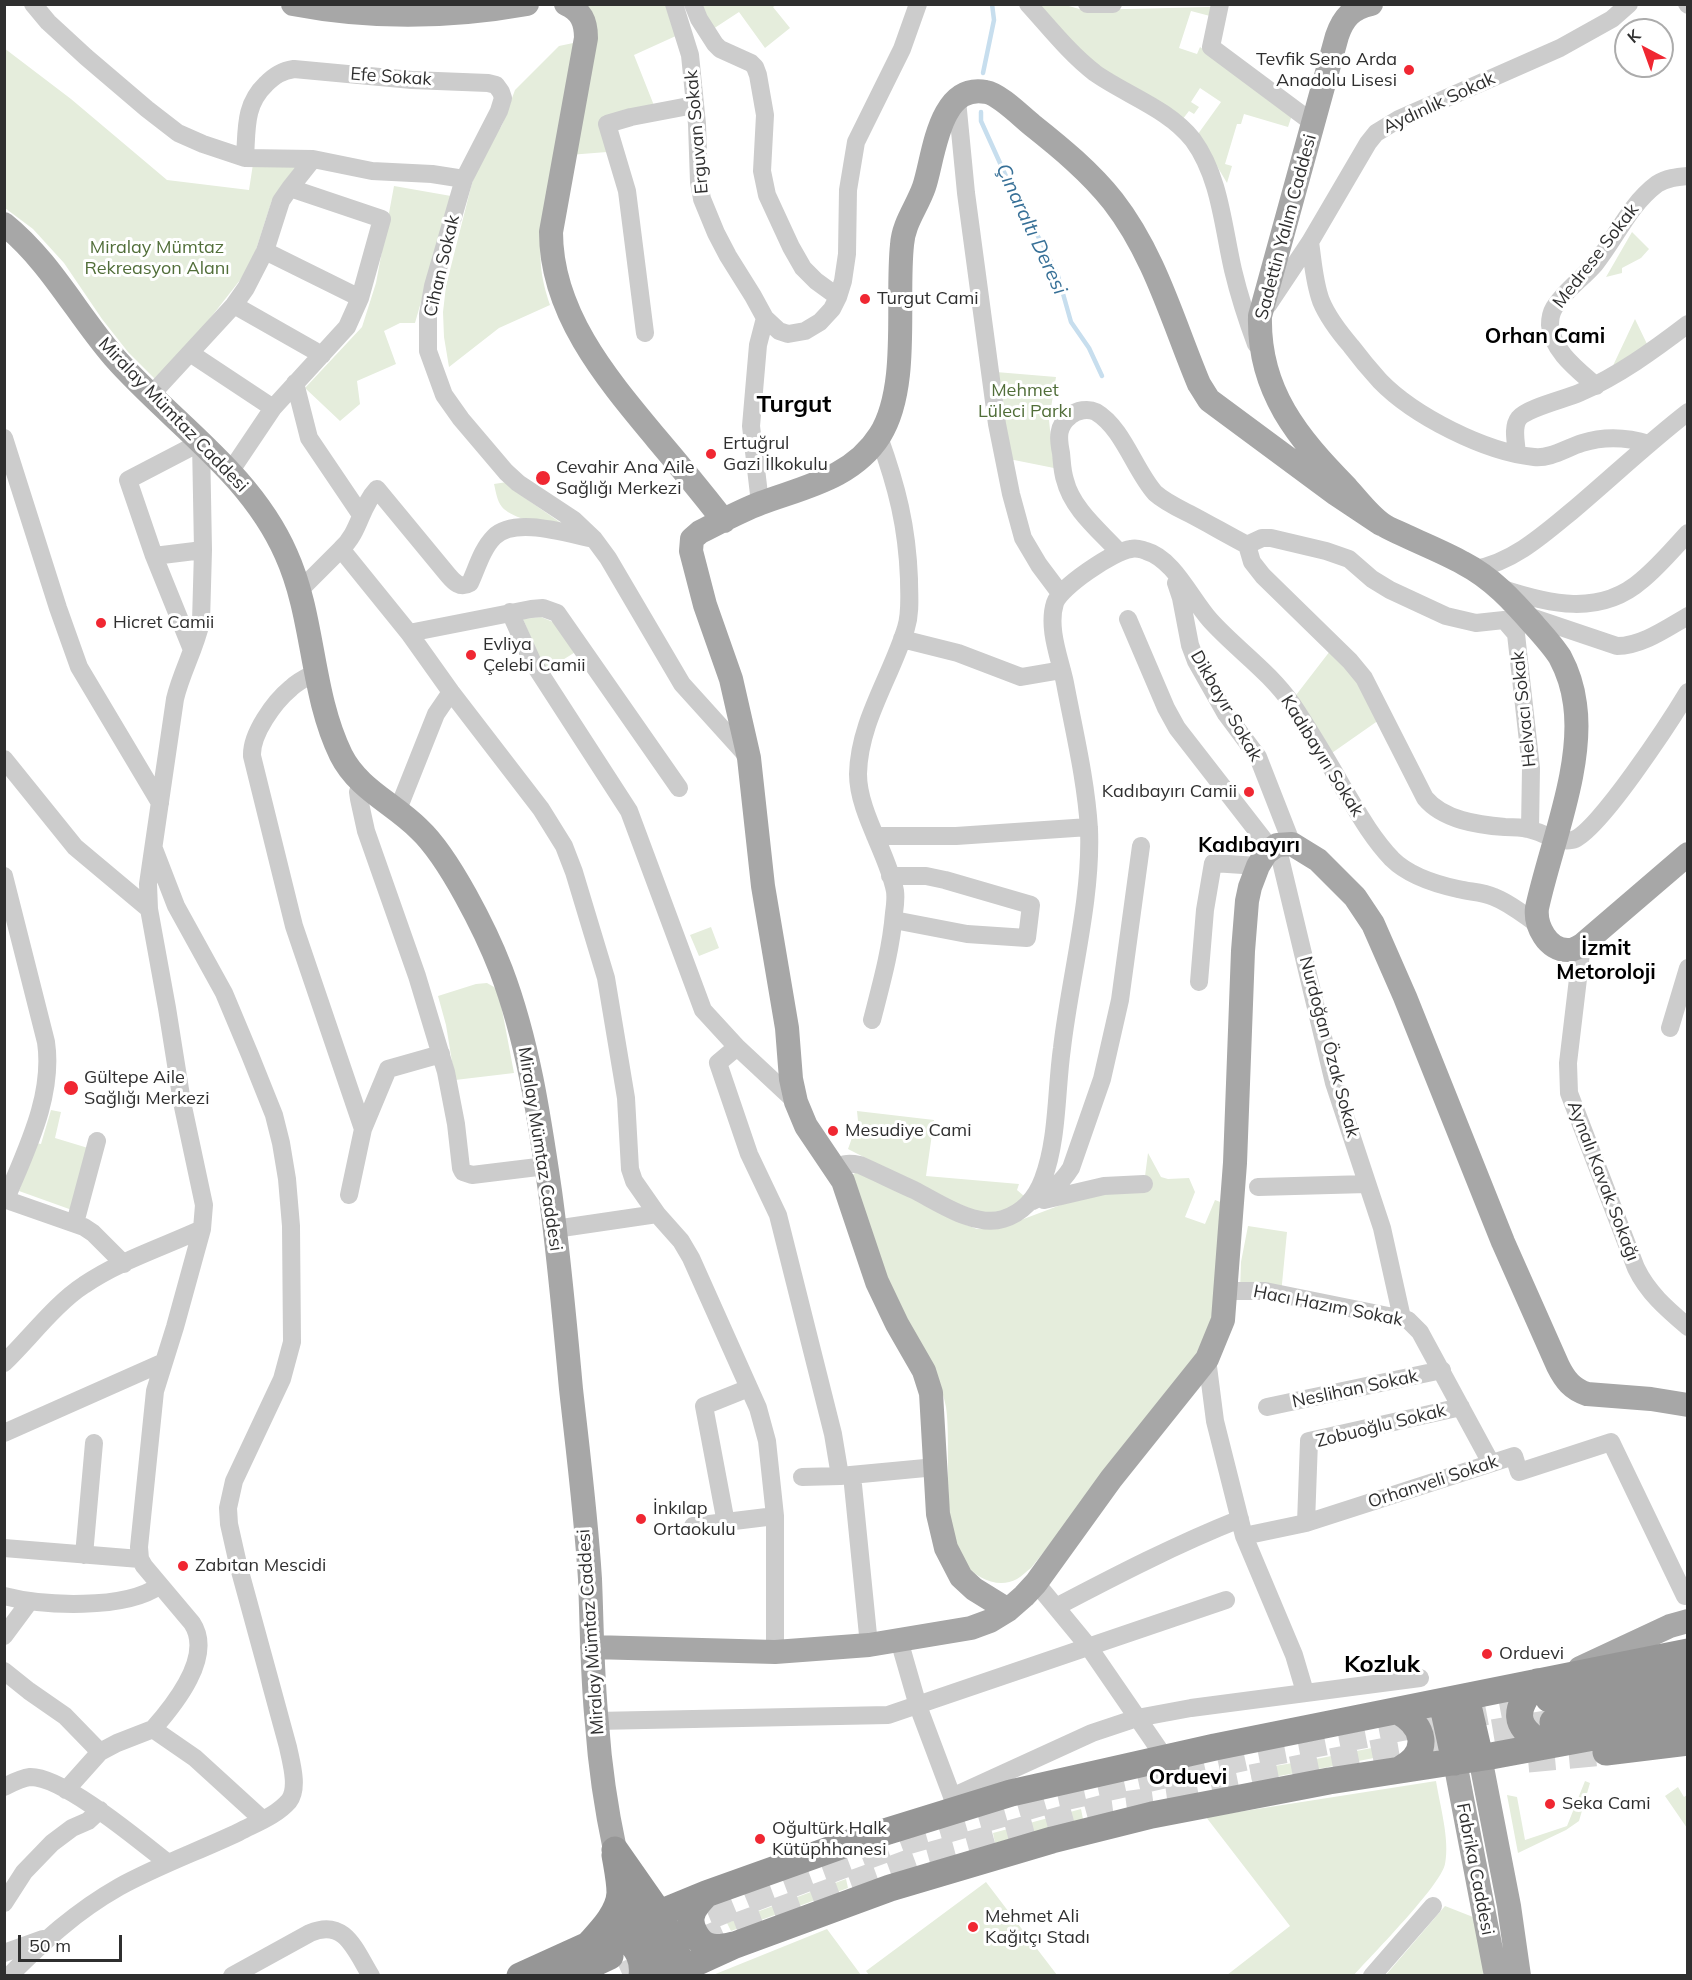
<!DOCTYPE html>
<meta charset="utf-8">
<style>
body{margin:0}
#map{position:relative;width:1692px;height:1980px;overflow:hidden;background:#fff;font-family:Mulish,sans-serif}
canvas{display:block}
.frame{position:absolute;inset:0;border:6px solid #2f2f2f;pointer-events:none}
.north{position:absolute;left:1614px;top:18px;width:60px;height:60px;box-sizing:border-box;background:#fff;border:2px solid #acacac;border-radius:50%;rotate:319deg;font-size:16px;font-weight:700;line-height:24px;text-align:center;color:#2f2f2f}
.north::after{content:'';display:block;margin:auto;width:21px;height:27px;background:#f02732;clip-path:polygon(50% 0,100% 100%,50% 72%,0 100%)}
.scale{position:absolute;left:18px;top:1935px;width:104px;height:27px;box-sizing:border-box;border:3px solid #2f2f2f;border-top:0;padding-left:8px;font-size:18px;line-height:21px;white-space:nowrap;color:#2f2f2f;-webkit-text-stroke:4px #fff;paint-order:stroke}
</style>
<div id="map">
<canvas width="1692" height="1980"></canvas>
<div class="frame"></div>
<div class="north">K</div>
<div class="scale">50 m</div>
</div>
<script>
const c = document.querySelector('canvas').getContext('2d');
c.lineJoin = 'round';
function fillPath(path, color) {
  c.fillStyle = color;
  c.fill(path, 'evenodd');
}
function strokePath(path, color, width, dash) {
  c.strokeStyle = color;
  c.lineWidth = width;
  c.lineCap = dash ? 'butt' : 'round';
  c.setLineDash(dash || []);
  c.stroke(path);
}
function label(font, color, halo, rows, align = 'center') {
  c.font = font + ' Mulish,sans-serif';
  c.lineWidth = 6;
  c.setLineDash([]);
  c.textBaseline = 'middle';
  c.strokeStyle = halo;
  c.fillStyle = color;
  for (const [text, x, y, turn = 0] of rows) {
    c.save();
    c.translate(x, y);
    c.rotate((+turn || 0) * Math.PI / 180);
    c.textAlign = isNaN(turn) ? turn : align;
    if (halo) c.strokeText(text, 0, 0);
    c.fillText(text, 0, 0);
    c.restore();
  }
}
fillPath(new Path2D(`
 M 577,5 L 667,5 L 678,35 L 634,55 L 655,108 L 601,120 L 607,152 L 569,155 Z
 M 700,5 L 776,5 L 773,7 L 790,28 L 765,48 L 739,12 L 713,29 Z
 M 1037,5 L 1065,5 L 1083,10 L 1212,7 L 1210,16 L 1191,11 L 1179,48 L 1197,54 L 1200,47 L 1292,115 L 1288,127 L 1244,114 L 1241,124 L 1237,124 L 1225,164 L 1232,166 L 1227,183 L 1198,134 L 1221,102 L 1200,88 L 1191,102 L 1199,107 L 1194,114 L 1189,111 L 1182,120 L 1099,68 Z
 M 578,42 L 542,228 C 539,259 540,275 550,305 L 499,328 L 449,367 L 444,337 L 443,312 L 446,286 L 472,183 L 484,154 L 502,125 L 515,90 L 559,46 Z
 M 4,48 L 71,99 L 167,180 L 249,190 L 253,164 L 300,165 L 272,200 L 254,256 L 244,275 L 208,321 L 155,379 L 128,352 L 102,319 L 64,263 L 33,229 L 5,208 Z
 M 394,186 L 451,196 L 415,323 L 400,323 L 384,331 L 396,364 L 357,381 L 360,404 L 340,421 L 305,388 L 362,327 L 376,283 Z
 M 1632,232 L 1649,249 L 1641,258 L 1622,268 L 1622,273 L 1606,277 Z
 M 1635,319 L 1647,344 L 1610,372 Z
 M 996,372 L 1056,377 L 1049,420 L 1054,468 L 1009,459 Z
 M 507,482 L 515,491 L 561,523 C 548,528 511,518 502,507 C 497,501 496,492 494,484 Z
 M 541,617 L 553,622 L 577,651 L 545,671 L 523,619 Z
 M 1330,651 L 1361,685 L 1379,720 L 1329,755 L 1293,699 Z
 M 711,927 L 719,948 L 699,956 L 690,935 Z
 M 487,983 L 494,987 L 499,994 L 514,1073 L 455,1080 L 446,1025 L 438,996 L 476,984 Z
 M 51,1110 L 61,1112 L 55,1138 L 88,1148 L 72,1210 L 19,1191 L 36,1143 L 41,1144 Z
 M 857,1111 L 934,1120 L 926,1176 L 1019,1184 L 1017,1190 L 1024,1196 L 1015,1207 L 996,1213 L 981,1213 L 942,1197 L 848,1149 L 858,1121 Z
 M 1148,1153 L 1161,1177 L 1168,1179 L 1189,1178 L 1195,1192 L 1185,1217 L 1205,1224 L 1215,1200 L 1223,1203 L 1217,1298 L 1209,1326 L 1189,1370 L 1031,1568 C 1027,1571 1022,1576 1017,1579 C 999,1589 977,1579 965,1564 C 940,1533 952,1447 946,1407 C 939,1366 908,1334 893,1296 C 877,1256 866,1215 852,1175 L 857,1172 L 869,1176 L 956,1221 L 977,1229 L 997,1229 L 1066,1203 L 1144,1184 Z
 M 1248,1226 L 1287,1232 L 1281,1294 L 1240,1291 L 1241,1262 Z
 M 1392,1744 L 1394,1754 L 1313,1770 L 1311,1760 Z
 M 1299,1762 L 1301,1772 L 1252,1781 L 1250,1770 Z
 M 1436,1781 C 1440,1806 1450,1840 1445,1864 C 1441,1885 1372,1955 1354,1975 L 1227,1975 L 1290,1926 L 1206,1817 Z
 M 1585,1781 L 1590,1783 L 1579,1821 L 1566,1830 L 1518,1853 L 1507,1795 L 1517,1797 L 1525,1840 L 1567,1826 Z
 M 1678,1787 L 1684,1797 L 1687,1795 L 1687,1828 L 1665,1796 Z
 M 1081,1809 L 1083,1819 L 995,1843 L 993,1833 Z
 M 846,1879 L 848,1888 L 731,1931 L 727,1923 Z
 M 986,1882 L 1057,1975 L 869,1975 L 866,1971 Z
 M 1445,1906 L 1473,1917 L 1483,1962 L 1483,1975 L 1385,1976 Z
 M 827,1929 L 861,1975 L 713,1975 Z`), '#e5eddc');
strokePath(new Path2D(`
 M 983,73 L 994,20 L 992,4
 M 981,112 L 981,121 L 1014,194 L 1044,247 L 1058,276 L 1071,322 L 1089,348 L 1102,376`), '#c7deee', 4.5);
strokePath(new Path2D(`
 M 1528,1759 L 1606,1752
 M 1171,1794 L 1386,1751 L 1546,1724
 M 671,1932 L 751,1899 L 907,1841 L 1046,1801 L 1246,1757 L 1542,1701
 M 623,1976 L 732,1928 L 928,1856 L 1108,1807 L 1189,1796`), '#d5d5d5', 27, [27, 14]);
strokePath(new Path2D(`
 M 33,4 L 48,22 L 86,57 L 147,109 L 178,133 L 203,144 L 245,158 L 313,159 L 372,171 L 432,174 L 464,179
 M 674,4 L 690,55 L 697,124 L 699,182 L 702,199 L 716,233 L 728,256 L 753,296 L 765,318 L 779,331 L 788,334 L 805,331 L 820,322 L 832,309 L 838,297 L 843,281 L 847,254 L 848,190 L 856,142 L 902,49 L 918,4
 M 693,4 L 699,19 L 715,44 L 720,49 L 751,63 L 755,67 L 758,75 L 765,115 L 762,171 L 767,195 L 791,247 L 803,268 L 816,281 L 838,297
 M 1028,4 C 1049,27 1070,54 1095,73 C 1126,95 1169,109 1193,140 C 1220,177 1223,227 1233,270 C 1239,295 1247,320 1256,344
 M 1087,4 L 1113,4
 M 1220,4 L 1211,47 L 1313,123
 M 1687,4 L 1688,5
 M 957,100 L 966,193 L 997,424 L 1011,494 L 1023,538 L 1039,565 L 1060,593
 M 245,158 C 247,129 244,105 266,84 C 275,75 282,71 294,69 L 412,80 L 488,83 L 496,85 L 501,92 L 503,98 L 499,111 L 464,179 L 433,286 L 428,314 L 428,351 L 444,395 L 461,419 L 506,472 L 518,483 L 574,520 L 594,539 L 608,558 L 682,684 L 748,757
 M 1310,242 C 1313,262 1314,282 1321,301 C 1328,318 1339,332 1351,346 C 1360,358 1370,370 1380,381 C 1414,416 1485,452 1534,457 C 1550,459 1566,448 1582,443 C 1604,436 1627,437 1649,444
 M 265,251 L 360,298
 M 234,305 L 322,355
 M 1268,305 L 1310,242 L 1368,143 L 1376,133 L 1399,119 L 1560,48 L 1612,19 L 1629,4
 M 645,333 L 627,191 L 607,124 L 631,117 L 694,105
 M 190,353 L 273,408
 M 295,383 L 309,438 L 361,515
 M 1596,386 C 1578,370 1552,351 1550,325 C 1550,319 1551,313 1554,308 C 1564,291 1582,279 1595,264 C 1616,238 1629,205 1657,184 C 1666,178 1677,177 1688,176
 M 151,395 L 234,305 L 246,288 L 265,251 L 281,201 L 290,188 L 313,159
 M 4,438 L 58,608 L 79,667 L 160,803
 M 1517,453 C 1516,442 1512,427 1519,418 C 1527,408 1565,399 1579,393 C 1618,376 1654,350 1688,324
 M 230,472 L 273,408 L 347,327 L 360,298 L 382,219 L 290,188
 M 760,503 L 751,426 L 758,345 L 765,318
 M 1247,545 L 1252,562 L 1263,576 L 1350,661 L 1364,678 L 1425,798 C 1443,820 1478,825 1505,827 C 1513,827 1521,827 1528,829 C 1543,832 1556,843 1572,840 C 1596,836 1673,717 1688,692
 M 1247,545 L 1262,538 L 1271,538 L 1326,551 L 1349,559 L 1372,579 L 1390,590 L 1446,616 L 1476,623 L 1504,620 L 1516,634 L 1531,768 L 1530,829
 M 341,549 C 360,532 360,507 377,489 L 448,575 C 454,582 460,589 470,583 C 477,568 482,549 494,537 C 515,516 568,534 594,539
 M 1119,552 C 1100,531 1072,509 1065,480 C 1062,471 1062,462 1061,453 C 1058,438 1057,426 1070,416 C 1077,410 1088,408 1096,412 C 1123,428 1135,471 1155,493 C 1165,502 1178,508 1190,514 C 1209,524 1228,535 1247,545
 M 154,556 L 192,650
 M 1475,569 C 1513,562 1543,535 1572,511 C 1611,478 1648,443 1688,412
 M 1176,583 L 1181,598 L 1190,645 L 1196,661 L 1226,714 L 1258,757 L 1292,844
 M 1500,588 C 1548,604 1600,617 1642,580 C 1659,566 1673,549 1688,533
 M 299,591 L 341,549 L 409,633 L 451,692 L 541,809 L 564,846 L 574,872 L 606,978 L 626,1098 L 630,1169 L 634,1181 L 657,1214
 M 510,612 L 532,661 L 629,811 L 703,1010 L 737,1047 L 796,1102
 M 1525,615 L 1617,646 C 1642,646 1667,628 1688,616
 M 1128,619 L 1166,708 L 1177,728 L 1271,849
 M 409,633 L 531,609 L 543,608 L 557,613 L 679,788
 M 902,639 L 958,653 L 1021,677 L 1062,670
 M 315,673 C 307,677 298,681 291,688 C 274,702 251,734 252,756 L 294,926 L 363,1129 L 349,1195
 M 4,759 L 75,847 L 149,909
 M 361,783 L 358,792 L 359,799 L 366,831 L 417,976 L 446,1072 L 456,1124 L 461,1168 L 463,1172 L 472,1175 L 546,1166
 M 397,812 L 436,714 L 451,692
 M 875,836 L 956,836 L 1089,827
 M 1277,845 L 1334,1083 L 1382,1228 L 1402,1318
 M 4,876 L 46,1042 C 54,1096 26,1150 6,1199
 M 890,876 L 926,876 L 945,880 L 1031,905 L 1027,938 L 967,934 L 894,920
 M 1582,945 L 1568,1063 L 1569,1093 L 1636,1268 C 1648,1293 1667,1309 1688,1327
 M 1199,982 L 1205,910 L 1213,863 L 1258,866
 M 872,1020 C 881,985 891,950 894,913 C 895,906 896,898 895,891 C 888,854 858,812 858,774 C 859,722 891,677 906,628 C 911,612 909,595 909,579 C 907,526 897,487 879,437
 M 1670,1028 L 1688,968
 M 737,1047 L 718,1063 L 749,1154 L 778,1215 L 833,1434 L 840,1476
 M 363,1129 L 388,1069 L 441,1054
 M 835,1168 C 844,1163 850,1163 860,1165 C 878,1173 896,1182 914,1190 C 938,1202 975,1228 1003,1219 C 1022,1213 1036,1198 1043,1179 C 1058,1140 1056,1090 1062,1048 C 1070,978 1092,899 1089,829 C 1086,780 1074,731 1065,683 C 1060,659 1047,628 1055,603 C 1060,587 1114,551 1131,549 C 1135,548 1142,549 1146,551 C 1174,559 1191,599 1210,620 C 1236,649 1269,671 1292,704 C 1310,731 1326,758 1342,786 C 1357,811 1371,837 1392,859 C 1409,876 1435,884 1458,889 C 1470,892 1483,892 1494,897 C 1510,903 1524,915 1537,924
 M 1258,1187 L 1367,1184
 M 4,1199 L 84,1227 L 93,1233 L 124,1264
 M 1044,1200 L 1104,1186 L 1144,1184
 M 1033,1201 C 1049,1192 1061,1184 1071,1168 L 1102,1079 L 1120,1000 L 1141,846
 M 75,1223 L 97,1141
 M 555,1229 L 657,1214 L 681,1241 L 691,1258 L 758,1408 L 767,1441 L 775,1516 L 775,1652
 M 1226,1291 L 1265,1291 L 1408,1320 L 1420,1332 L 1491,1463
 M 1207,1359 L 1215,1421 L 1244,1536 L 1294,1655 L 1305,1692
 M 4,1363 C 29,1339 56,1303 84,1285 C 119,1261 163,1247 202,1229
 M 1267,1407 L 1442,1370
 M 4,1433 L 164,1362
 M 852,1475 L 869,1645
 M 802,1477 L 840,1476 L 936,1467
 M 726,1523 L 704,1406 L 749,1388
 M 1306,1523 L 1309,1441 L 1461,1407
 M 693,1526 L 775,1516
 M 1244,1536 L 1306,1523 L 1514,1456 L 1519,1472 L 1611,1442 L 1685,1596 L 1688,1595
 M 4,1548 L 140,1559
 M 84,1555 L 94,1443
 M 1036,1583 L 1088,1646 L 1165,1758
 M 4,1596 C 43,1606 125,1610 159,1586
 M 1056,1607 C 1117,1575 1177,1544 1240,1519
 M 4,1636 L 30,1601
 M 899,1640 L 918,1706 L 956,1807
 M 4,1671 L 29,1691 L 65,1716 L 100,1752
 M 596,1721 L 888,1715 L 1226,1600
 M 153,1729 C 175,1704 214,1656 192,1623 L 144,1566 L 140,1559 L 139,1547 L 155,1391 L 175,1327 L 202,1229 L 204,1205 L 182,1102 L 167,1008 L 149,909 L 148,884 L 175,699 C 181,673 195,649 201,622 L 203,550 L 201,442 L 128,480 L 154,556 L 203,550
 M 4,1787 C 12,1783 21,1778 30,1777 C 63,1776 141,1842 168,1863
 M 66,1790 L 100,1752 L 117,1743 L 153,1729 L 195,1758 L 263,1820
 M 952,1797 L 1092,1733 L 1137,1718 L 1191,1708 L 1420,1678
 M 4,1903 L 24,1872 L 52,1843 L 72,1828 L 88,1821 L 100,1810
 M 4,1953 L 43,1939
 M 9,1976 C 44,1941 75,1912 119,1887 C 157,1866 199,1851 239,1832 C 256,1823 276,1816 289,1801 C 299,1788 291,1762 288,1747 L 238,1564 L 229,1524 L 228,1508 L 234,1481 L 282,1379 L 292,1342 L 291,1226 L 287,1179 L 281,1143 L 274,1115 L 250,1055 L 224,993 L 176,906 L 154,849
 M 232,1976 L 310,1933 C 345,1918 355,1950 371,1976
 M 1372,1976 L 1433,1906`), '#ccc', 18);
strokePath(new Path2D(`
 M 293,4 C 371,19 449,18 527,4
 M 566,4 C 581,11 586,21 586,38 L 551,232 C 551,314 608,380 657,439 C 680,466 702,493 724,521
 M 1371,4 C 1352,8 1343,18 1337,36 L 1260,316 C 1258,391 1298,438 1347,488 C 1358,500 1369,515 1382,524 C 1389,529 1398,532 1406,536 C 1425,545 1445,553 1463,563 C 1492,578 1513,601 1534,625 C 1543,635 1553,646 1560,657 C 1568,672 1573,688 1575,704 C 1584,767 1550,847 1537,908 C 1535,925 1547,951 1569,950 C 1573,950 1578,947 1582,945 L 1688,854
 M 4,224 C 50,261 76,313 114,357 C 171,422 250,472 286,554 C 315,618 310,691 341,755 C 358,789 393,803 419,829 C 449,857 486,931 501,970 C 528,1041 539,1116 550,1191 C 559,1257 565,1323 571,1389 C 578,1452 586,1516 590,1579 C 592,1627 592,1676 597,1724 C 600,1767 606,1808 615,1850
 M 1008,1610 L 974,1589 L 961,1577 L 946,1548 L 938,1514 L 931,1393 L 924,1371 L 897,1324 L 877,1282 L 843,1181 L 806,1126 L 796,1102 L 791,1079 L 787,1028 L 763,886 L 749,758 L 731,679 L 705,605 L 691,551 L 692,539 L 700,532 C 720,522 740,511 761,503 C 804,487 853,478 880,435 C 910,387 896,301 902,245 C 903,224 917,207 924,187 C 934,158 938,83 986,92 C 999,94 1021,116 1032,125 C 1061,148 1090,172 1113,201 C 1155,255 1173,322 1199,384 L 1209,400 L 1336,494 L 1381,524
 M 592,1647 L 775,1652 L 869,1645 L 971,1628 L 990,1621 L 1008,1610 L 1024,1596 L 1036,1583 L 1111,1479 L 1207,1359 L 1223,1320 L 1235,1163 L 1243,951 L 1247,901 L 1250,887 L 1258,866 L 1266,853 L 1277,845 L 1292,844 L 1318,860 L 1355,897 L 1373,924 L 1405,997 L 1503,1242 L 1558,1366 C 1565,1380 1572,1389 1587,1394 L 1651,1399 L 1688,1405
 M 1580,1668 L 1670,1626 L 1688,1621
 M 1480,1757 L 1509,1906 L 1519,1976
 M 1455,1762 L 1496,1976`), '#a7a7a7', 24);
strokePath(new Path2D(`
 M 1537,1682 C 1514,1709 1511,1726 1545,1745
 M 1466,1697 L 1480,1757
 M 1549,1699 L 1688,1674
 M 1442,1702 L 1455,1762
 M 1398,1711 C 1425,1726 1431,1752 1401,1769
 M 1553,1722 L 1688,1697
 M 1606,1752 L 1688,1742
 M 615,1850 L 659,1913 L 683,1968
 M 706,1894 C 701,1900 694,1906 692,1914 C 688,1925 697,1942 708,1946 C 716,1949 725,1947 733,1945
 M 635,1905 L 666,1976
 M 625,1939 C 638,1946 644,1961 642,1976
 M 591,1942 C 603,1929 619,1912 620,1893 C 620,1881 617,1867 615,1855
 M 520,1976 L 650,1917 L 706,1894 L 846,1844 L 1011,1793 L 1215,1747 L 1688,1652
 M 568,1976 L 610,1956
 M 667,1976 L 735,1945 L 890,1888 L 1052,1840 L 1152,1815 L 1329,1781 L 1491,1756 L 1642,1728 L 1688,1717`), '#969696', 27);
for (const [x, y, r, color] of [
 [1409,70,6,"#f02732"],
 [865,299,6,"#f02732"],
 [711,454,6,"#f02732"],
 [543,478,8,"#f02732"],
 [101,623,6,"#f02732"],
 [471,655,6,"#f02732"],
 [1249,792,6,"#f02732"],
 [71,1088,8,"#f02732"],
 [833,1131,6,"#f02732"],
 [641,1519,6,"#f02732"],
 [183,1566,6,"#f02732"],
 [1487,1654,6,"#f02732"],
 [1550,1804,6,"#f02732"],
 [760,1839,6,"#f02732"],
 [973,1927,6,"#f02732"]
]) {
  const dot = new Path2D();
  dot.arc(x, y, r, 0, 2 * Math.PI);
  c.fillStyle = color;
  c.fill(dot);
  strokePath(dot, '#fff', 2);
}
label('18px', '#2f2f2f', '#fff', [
 ["Tevfik Seno Arda",1397,60,"right"],
 ["Anadolu Lisesi",1397,81,"right"],
 ["Turgut Cami",877,299],
 ["Ertuğrul",723,444],
 ["Gazi İlkokulu",723,465],
 ["Cevahir Ana Aile",556,468],
 ["Sağlığı Merkezi",556,489],
 ["Hicret Camii",113,623],
 ["Evliya",483,645],
 ["Çelebi Camii",483,666],
 ["Kadıbayırı Camii",1237,792,"right"],
 ["Gültepe Aile",84,1078],
 ["Sağlığı Merkezi",84,1099],
 ["Mesudiye Cami",845,1131],
 ["İnkılap",653,1509],
 ["Ortaokulu",653,1530],
 ["Zabıtan Mescidi",195,1566],
 ["Orduevi",1499,1654],
 ["Seka Cami",1562,1804],
 ["Oğultürk Halk",772,1829],
 ["Kütüphhanesi",772,1850],
 ["Mehmet Ali",985,1917],
 ["Kağıtçı Stadı",985,1938]
], 'left');
label('18px', '#2f2f2f', '#fff', [
 ["Efe Sokak",391,77,4],
 ["Aydınlık Sokak",1439,103,-25],
 ["Erguvan Sokak",697,132,-95],
 ["Sadettin Yalım Caddesi",1286,227,-75],
 ["Medrese Sokak",1596,256,-52],
 ["Cihan Sokak",442,266,-77],
 ["Miralay Mümtaz Caddesi",173,415,46],
 ["Dikbayır Sokak",1226,706,60],
 ["Helvacı Sokak",1524,709,-96],
 ["Kadıbayırı Sokak",1322,756,58],
 ["Nurdoğan Özak Sokak",1329,1047,75],
 ["Miralay Mümtaz Caddesi",540,1149,81],
 ["Aynalı Kavak Sokağı",1603,1181,69],
 ["Hacı Hazım Sokak",1328,1306,11],
 ["Neslihan Sokak",1355,1389,-12],
 ["Zobuoğlu Sokak",1381,1426,-14],
 ["Orhanveli Sokak",1433,1482,-18],
 ["Miralay Mümtaz Caddesi",591,1632,-94],
 ["Fabrika Caddesi",1475,1869,79]
]);
label('18px', '#516e39', '#fff', [
 ["Miralay Mümtaz",157,248],
 ["Rekreasyon Alanı",157,269],
 ["Mehmet",1025,391],
 ["Lüleci Parkı",1025,412]
]);
label('italic 20px', '#377097', '#fff', [
 ["Çınaraltı Deresi",1031,229,65]
]);
label('bold 21px', '#000', '#fff', [
 ["Orhan Cami",1545,337],
 ["Kadıbayırı",1249,846],
 ["İzmit",1606,949],
 ["Metoroloji",1606,973],
 ["Orduevi",1188,1778]
]);
label('bold 24px', '#000', '#fff', [
 ["Turgut",794,405],
 ["Kozluk",1382,1665]
]);
</script>
